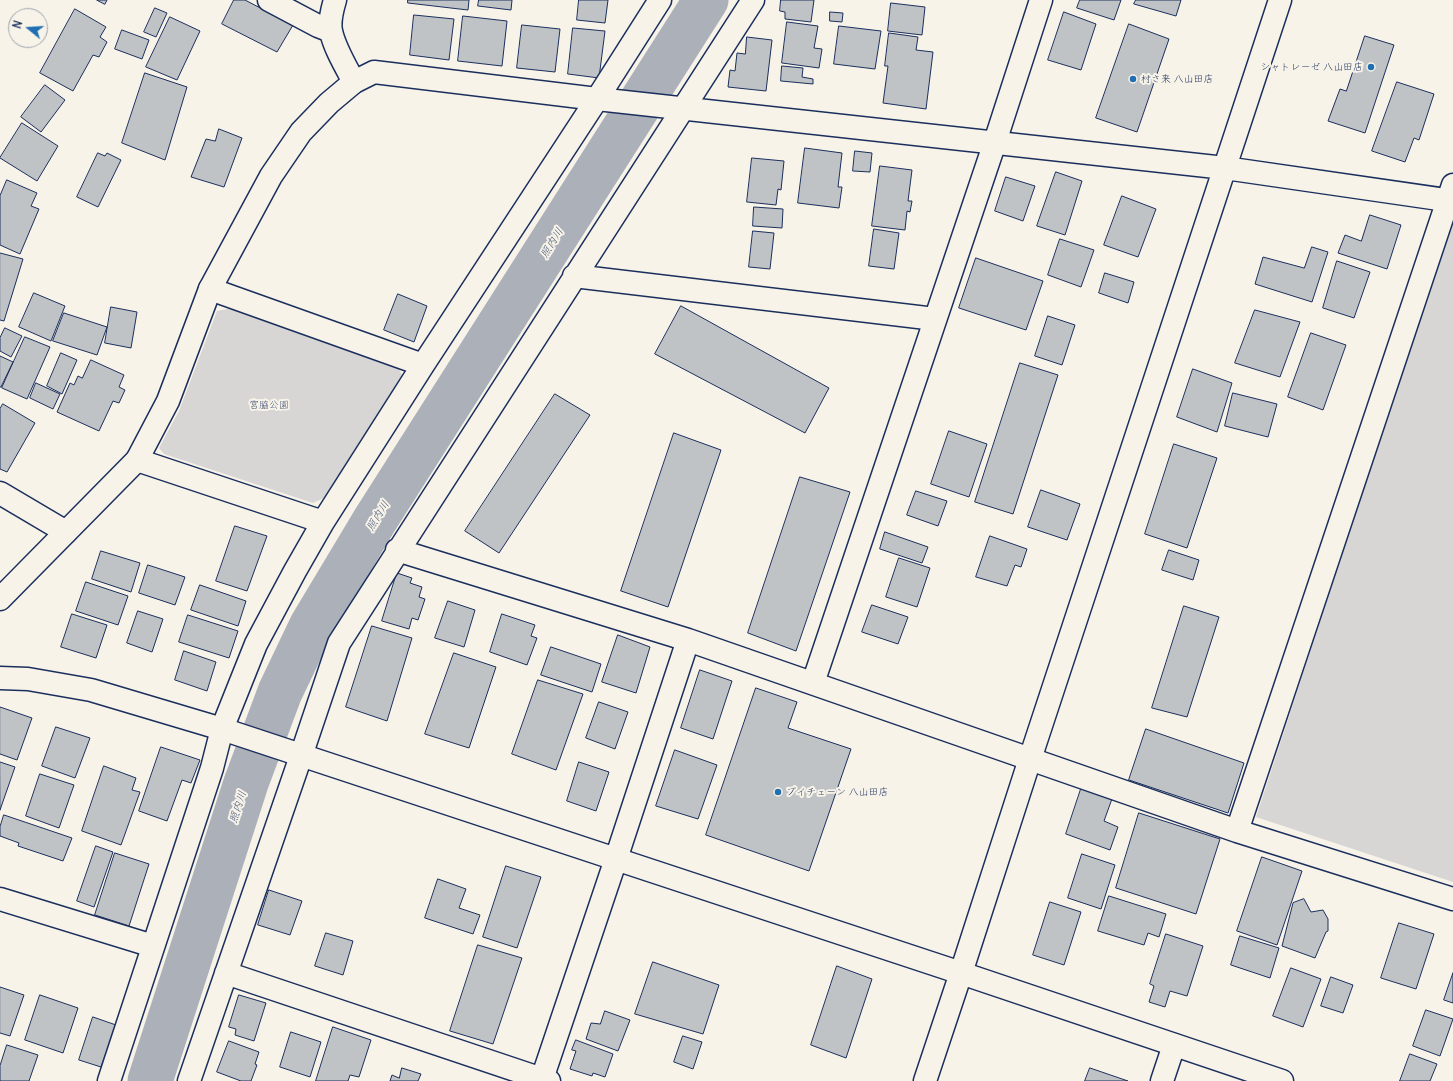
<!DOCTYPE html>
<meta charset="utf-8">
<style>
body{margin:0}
#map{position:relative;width:1453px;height:1081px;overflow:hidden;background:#f7f3e8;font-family:Delius,sans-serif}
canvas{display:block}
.north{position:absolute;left:8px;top:8px;width:40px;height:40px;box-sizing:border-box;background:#f7f3e8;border:1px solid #9fa5b1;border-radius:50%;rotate:288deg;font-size:11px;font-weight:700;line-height:16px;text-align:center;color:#1b2f5e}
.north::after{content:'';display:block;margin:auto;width:14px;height:18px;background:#1f6fb2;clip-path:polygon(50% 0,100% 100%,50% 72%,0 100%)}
</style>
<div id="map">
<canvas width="1453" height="1081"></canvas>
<div class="north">N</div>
</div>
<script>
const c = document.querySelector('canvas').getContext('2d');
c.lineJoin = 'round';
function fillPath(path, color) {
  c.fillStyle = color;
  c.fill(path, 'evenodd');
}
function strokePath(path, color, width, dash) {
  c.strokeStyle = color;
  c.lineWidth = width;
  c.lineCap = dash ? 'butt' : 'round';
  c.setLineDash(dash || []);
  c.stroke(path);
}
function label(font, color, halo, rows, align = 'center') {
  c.font = font + ' Delius,"Klee One",sans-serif';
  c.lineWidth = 4;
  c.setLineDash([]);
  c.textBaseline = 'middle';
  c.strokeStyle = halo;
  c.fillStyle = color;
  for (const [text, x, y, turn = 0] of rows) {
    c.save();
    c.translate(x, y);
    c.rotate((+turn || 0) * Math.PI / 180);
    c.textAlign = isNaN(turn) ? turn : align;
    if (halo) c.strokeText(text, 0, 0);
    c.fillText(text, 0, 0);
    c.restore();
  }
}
fillPath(new Path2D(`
 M 1452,220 L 1453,220 L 1453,882 L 1256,817 Z
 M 232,308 L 397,365 L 402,375 L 324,498 L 313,503 L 164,454 L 159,448 L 179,411 L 217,311 Z`), '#d7d6d4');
strokePath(new Path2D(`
 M 150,1081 L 246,783 L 280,692 L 312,625 L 375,520 L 706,0`), '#acb0b9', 45);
const building = new Path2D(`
 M 97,0 L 107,0 L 105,4 Z
 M 234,0 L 245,0 L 293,25 L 277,52 L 222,24 Z
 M 408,0 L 469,0 L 468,10 L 408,3 Z
 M 479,0 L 512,0 L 511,10 L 478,6 Z
 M 579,0 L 608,0 L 605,23 L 577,20 Z
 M 781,0 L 814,0 L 811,22 L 785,19 L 785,12 L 780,11 Z
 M 1080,0 L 1121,0 L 1114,20 L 1077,8 Z
 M 1136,0 L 1181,0 L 1176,16 L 1134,4 Z
 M 891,3 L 925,7 L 922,35 L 888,31 Z
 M 155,8 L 167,13 L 156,37 L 144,32 Z
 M 75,9 L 106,27 L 100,37 L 107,42 L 99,57 L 93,55 L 73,91 L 40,73 Z
 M 830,12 L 843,13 L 842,22 L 830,21 Z
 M 1064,12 L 1096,24 L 1081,70 L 1048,60 Z
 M 414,15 L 454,19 L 449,60 L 410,55 Z
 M 463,16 L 507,21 L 502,66 L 458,61 Z
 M 170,17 L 200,31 L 177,80 L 146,67 Z
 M 787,22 L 818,26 L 814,48 L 822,49 L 819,68 L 782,63 Z
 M 1129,24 L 1169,39 L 1137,132 L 1096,118 Z
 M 522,25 L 560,29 L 555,72 L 517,68 Z
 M 839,26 L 881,31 L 875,69 L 834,64 Z
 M 573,28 L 605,31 L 599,78 L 568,74 Z
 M 122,30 L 149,40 L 142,59 L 115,49 Z
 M 889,33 L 918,37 L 916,50 L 933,52 L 926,109 L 883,103 L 888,66 L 885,66 Z
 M 1365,36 L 1394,45 L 1365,133 L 1328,121 L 1340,89 L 1346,91 Z
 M 747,37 L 772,40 L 766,91 L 728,87 L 730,70 L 735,71 L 737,53 L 745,54 Z
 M 782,66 L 803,68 L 802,77 L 813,79 L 813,84 L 781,81 Z
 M 145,73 L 187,87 L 165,160 L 122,143 Z
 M 1397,82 L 1434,94 L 1419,140 L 1414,138 L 1405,162 L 1372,151 Z
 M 45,85 L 65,100 L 41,132 L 21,117 Z
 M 22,123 L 58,146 L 37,181 L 0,158 Z
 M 219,129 L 242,138 L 224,187 L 191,177 L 206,139 L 215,141 Z
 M 805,148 L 842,153 L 838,187 L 842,187 L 839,208 L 798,203 Z
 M 855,151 L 872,153 L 870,172 L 853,171 Z
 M 98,153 L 105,156 L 107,153 L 121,160 L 98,207 L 77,197 Z
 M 752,158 L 784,161 L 781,190 L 778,189 L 776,205 L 747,202 Z
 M 880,166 L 912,170 L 908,201 L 912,201 L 910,212 L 907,211 L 905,230 L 872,226 Z
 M 1056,172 L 1082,181 L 1065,235 L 1037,226 Z
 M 1006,177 L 1035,186 L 1023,221 L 995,211 Z
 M 7,180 L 37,193 L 31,206 L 39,209 L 20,254 L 0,245 L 0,196 Z
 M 1122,196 L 1156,209 L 1138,257 L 1104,245 Z
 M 754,207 L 783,209 L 782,228 L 753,226 Z
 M 1370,215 L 1401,225 L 1387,269 L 1338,253 L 1345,235 L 1361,241 Z
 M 874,229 L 899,233 L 894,269 L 869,266 Z
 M 753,231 L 774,233 L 770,269 L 749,267 Z
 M 1060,239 L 1094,250 L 1081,287 L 1048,275 Z
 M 1312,247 L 1328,252 L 1312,302 L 1255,284 L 1263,257 L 1304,268 Z
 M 0,253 L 23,259 L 4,321 L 0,320 Z
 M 976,258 L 1043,281 L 1026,330 L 959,308 Z
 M 1337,261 L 1370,272 L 1354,318 L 1323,308 Z
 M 1105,273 L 1134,282 L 1128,303 L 1099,293 Z
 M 34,293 L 65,306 L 51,341 L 19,327 Z
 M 398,294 L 427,306 L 414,342 L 384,330 Z
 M 681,306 L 829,388 L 805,433 L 655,354 Z
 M 111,307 L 137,312 L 131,348 L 105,343 Z
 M 1255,310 L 1300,322 L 1280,377 L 1235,363 Z
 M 64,313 L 107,327 L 97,355 L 53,341 Z
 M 1048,316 L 1075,325 L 1062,365 L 1035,356 Z
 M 5,328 L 22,336 L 11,357 L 0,351 L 0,338 Z
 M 1311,333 L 1346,345 L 1323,410 L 1288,397 Z
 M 25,337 L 50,347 L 27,399 L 2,388 Z
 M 61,353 L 77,360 L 62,394 L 47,386 Z
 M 0,356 L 13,362 L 1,387 L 0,387 Z
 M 91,360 L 124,375 L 119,387 L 125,390 L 119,403 L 113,401 L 99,431 L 57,412 L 70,383 L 74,385 L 78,376 L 82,378 Z
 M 1020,363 L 1058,375 L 1013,514 L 975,502 Z
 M 1193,369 L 1232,383 L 1217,432 L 1177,417 Z
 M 36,383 L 60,394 L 53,409 L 30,398 Z
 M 1233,393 L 1277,404 L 1268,437 L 1225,426 Z
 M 555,394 L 590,415 L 499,553 L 465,531 Z
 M 3,404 L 35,423 L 7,472 L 0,469 L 0,409 Z
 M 949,431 L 987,444 L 969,497 L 931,484 Z
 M 674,433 L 721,450 L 668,607 L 621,591 Z
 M 1174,444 L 1217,458 L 1187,548 L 1145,534 Z
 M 800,477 L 850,492 L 796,651 L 748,633 Z
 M 1041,490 L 1080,504 L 1067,540 L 1028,527 Z
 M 916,491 L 947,501 L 938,526 L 907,515 Z
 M 235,526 L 267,536 L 247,591 L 216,581 Z
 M 885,532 L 928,547 L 922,563 L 880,549 Z
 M 990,536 L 1027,549 L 1021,567 L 1015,565 L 1007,586 L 976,577 Z
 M 1169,550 L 1199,560 L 1193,580 L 1162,570 Z
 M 101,551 L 140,563 L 131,592 L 92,579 Z
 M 899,558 L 930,568 L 917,607 L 886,597 Z
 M 148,565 L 185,577 L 175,605 L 139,593 Z
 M 397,573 L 412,578 L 410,583 L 422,587 L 419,597 L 425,599 L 418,620 L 412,618 L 409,629 L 382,621 Z
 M 86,582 L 128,596 L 118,625 L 76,611 Z
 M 200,585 L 246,601 L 238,626 L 191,610 Z
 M 448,601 L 475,610 L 464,647 L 435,638 Z
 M 872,605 L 908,617 L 898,644 L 862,632 Z
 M 1184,606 L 1219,617 L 1187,717 L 1152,708 Z
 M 138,611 L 163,619 L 152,652 L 127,643 Z
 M 72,614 L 107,625 L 96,658 L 61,647 Z
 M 502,614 L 535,625 L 531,636 L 537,638 L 527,665 L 490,652 Z
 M 188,615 L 238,631 L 229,658 L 179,642 Z
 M 372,626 L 412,638 L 387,721 L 346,707 Z
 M 618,635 L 650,647 L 636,693 L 602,682 Z
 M 551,647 L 601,664 L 592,692 L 541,675 Z
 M 184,651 L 216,662 L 207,691 L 175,680 Z
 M 454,653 L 496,667 L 469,748 L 425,734 Z
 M 700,670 L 732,681 L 713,739 L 681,728 Z
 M 538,680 L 583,694 L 556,770 L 512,754 Z
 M 756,688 L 797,702 L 788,728 L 851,749 L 809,871 L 706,835 Z
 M 599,702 L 628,712 L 615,749 L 586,738 Z
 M 0,707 L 32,718 L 17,760 L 0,754 Z
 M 56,727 L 90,738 L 75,778 L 42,766 Z
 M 1146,729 L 1244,763 L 1228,813 L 1129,780 Z
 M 161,747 L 200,760 L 191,783 L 182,780 L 167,821 L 139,811 Z
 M 675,750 L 717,765 L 698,819 L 656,806 Z
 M 0,762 L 15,767 L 0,810 Z
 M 579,762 L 609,772 L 596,811 L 567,801 Z
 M 104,766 L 136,778 L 132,790 L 140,792 L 121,845 L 82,831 Z
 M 40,774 L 74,785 L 59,828 L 26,816 Z
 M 1082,786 L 1113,796 L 1104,821 L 1118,827 L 1110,850 L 1066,834 Z
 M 1139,813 L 1220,839 L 1196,914 L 1116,888 Z
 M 4,815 L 72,838 L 63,861 L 18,846 L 19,843 L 0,836 L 0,827 Z
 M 96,846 L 113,852 L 94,907 L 77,901 Z
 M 115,853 L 149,864 L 129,926 L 95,915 Z
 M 1082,854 L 1115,865 L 1101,909 L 1068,898 Z
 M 1262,857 L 1302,871 L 1277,945 L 1237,931 Z
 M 506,866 L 541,877 L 517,948 L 483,937 Z
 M 438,879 L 466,889 L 459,908 L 480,915 L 473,934 L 425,918 Z
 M 269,890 L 302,901 L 290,935 L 258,925 Z
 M 1109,896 L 1166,914 L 1159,937 L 1148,933 L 1144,945 L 1098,931 Z
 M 1304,899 L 1311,912 L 1323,910 L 1328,919 L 1328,931 L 1326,932 L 1315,958 L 1282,946 L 1293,903 Z
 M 1050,902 L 1081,912 L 1064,965 L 1033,955 Z
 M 1399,923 L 1434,934 L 1416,989 L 1381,978 Z
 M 326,933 L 353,941 L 343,975 L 315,966 Z
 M 1166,934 L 1203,946 L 1187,996 L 1170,991 L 1165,1007 L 1149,1002 L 1154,986 L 1150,984 Z
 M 1240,936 L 1279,948 L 1270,978 L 1231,965 Z
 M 478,945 L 522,958 L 493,1044 L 450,1031 Z
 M 653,962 L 719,985 L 703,1034 L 635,1014 Z
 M 837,966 L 872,979 L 846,1058 L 811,1045 Z
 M 1291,968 L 1321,979 L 1303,1027 L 1273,1016 Z
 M 1453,973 L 1453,1003 L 1444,1000 Z
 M 1331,977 L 1353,985 L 1343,1013 L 1321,1006 Z
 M 0,987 L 24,995 L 10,1036 L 0,1033 Z
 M 40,995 L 78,1008 L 63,1053 L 25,1040 Z
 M 239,995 L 266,1003 L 254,1041 L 235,1035 L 236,1029 L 229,1027 Z
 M 1426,1010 L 1453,1019 L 1440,1056 L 1413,1046 Z
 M 605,1011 L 630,1020 L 618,1051 L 586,1039 L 591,1023 L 600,1024 Z
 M 93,1017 L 116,1025 L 101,1067 L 79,1060 Z
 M 333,1027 L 371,1040 L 359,1077 L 350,1075 L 348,1081 L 316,1081 Z
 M 291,1032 L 321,1042 L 310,1077 L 280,1067 Z
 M 683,1036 L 702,1042 L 693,1069 L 674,1062 Z
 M 576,1040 L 613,1054 L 605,1077 L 593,1073 L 592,1076 L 570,1069 L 576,1051 L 572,1050 Z
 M 229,1041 L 259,1052 L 255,1064 L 257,1065 L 251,1081 L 241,1081 L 217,1072 Z
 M 7,1045 L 38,1055 L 29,1081 L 0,1081 L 0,1066 Z
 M 1410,1054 L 1437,1064 L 1430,1081 L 1400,1081 Z
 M 402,1068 L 421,1074 L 418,1081 L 390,1081 L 392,1075 L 399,1078 Z
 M 1090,1068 L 1128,1081 L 1085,1081 Z`);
fillPath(building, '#c0c3c5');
strokePath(building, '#1b2f5e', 1);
const minor = new Path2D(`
 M 269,0 L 318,26 L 331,31
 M 335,0 C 332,10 329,21 331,31 C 334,47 346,67 354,82
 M 574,276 L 935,319
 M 210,289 L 423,365
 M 137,460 L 323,522
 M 0,493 L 66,532
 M 397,550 L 688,640 L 1237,831 L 1453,899
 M 813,683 L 995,142 L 1041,0
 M 1237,831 L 1453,185
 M 0,899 L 153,946
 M 226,973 L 542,1079
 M 109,1081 L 212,768 L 222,729 L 256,644 L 295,571 L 323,522 L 423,365 L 597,99 L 660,0
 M 189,1081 L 301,756 L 339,643 L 753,0
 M 549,1081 L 542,1079 L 616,859 L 688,640
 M 1162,1081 L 1174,1045`);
const tertiary = new Path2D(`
 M 0,599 L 137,460 L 168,401 L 210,289 L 271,176 L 301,132 L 329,103 L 354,82 L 374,72 L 597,99 L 1225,168 L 1453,201
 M 0,678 L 28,679 L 91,690 L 222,729 L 961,973 L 1282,1081
 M 925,1081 L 961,973 L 1030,759 L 1280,0`);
strokePath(minor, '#1b2f5e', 25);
strokePath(tertiary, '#1b2f5e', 25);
strokePath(minor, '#f7f3e8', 22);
strokePath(tertiary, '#f7f3e8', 22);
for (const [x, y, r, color] of [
 [1371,67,4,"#1f6fb2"],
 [1133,79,4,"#1f6fb2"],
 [778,792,4,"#1f6fb2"]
]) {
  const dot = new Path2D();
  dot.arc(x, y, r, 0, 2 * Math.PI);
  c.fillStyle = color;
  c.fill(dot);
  strokePath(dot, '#f7f3e8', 1.5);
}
label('10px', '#1b2f5e', '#f7f3e8', [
 ["シャトレーゼ 八山田店",1363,67,"right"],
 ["村さ来 八山田店",1141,79],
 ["ブイチェーン 八山田店",786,792]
], 'left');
label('10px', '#415076', '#f7f3e8', [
 ["宮脇公園",269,405]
]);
label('italic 11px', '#465679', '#f7f3e8', [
 ["照内川",552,243,-58],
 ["照内川",378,516,-58],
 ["照内川",238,807,-72]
]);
</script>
